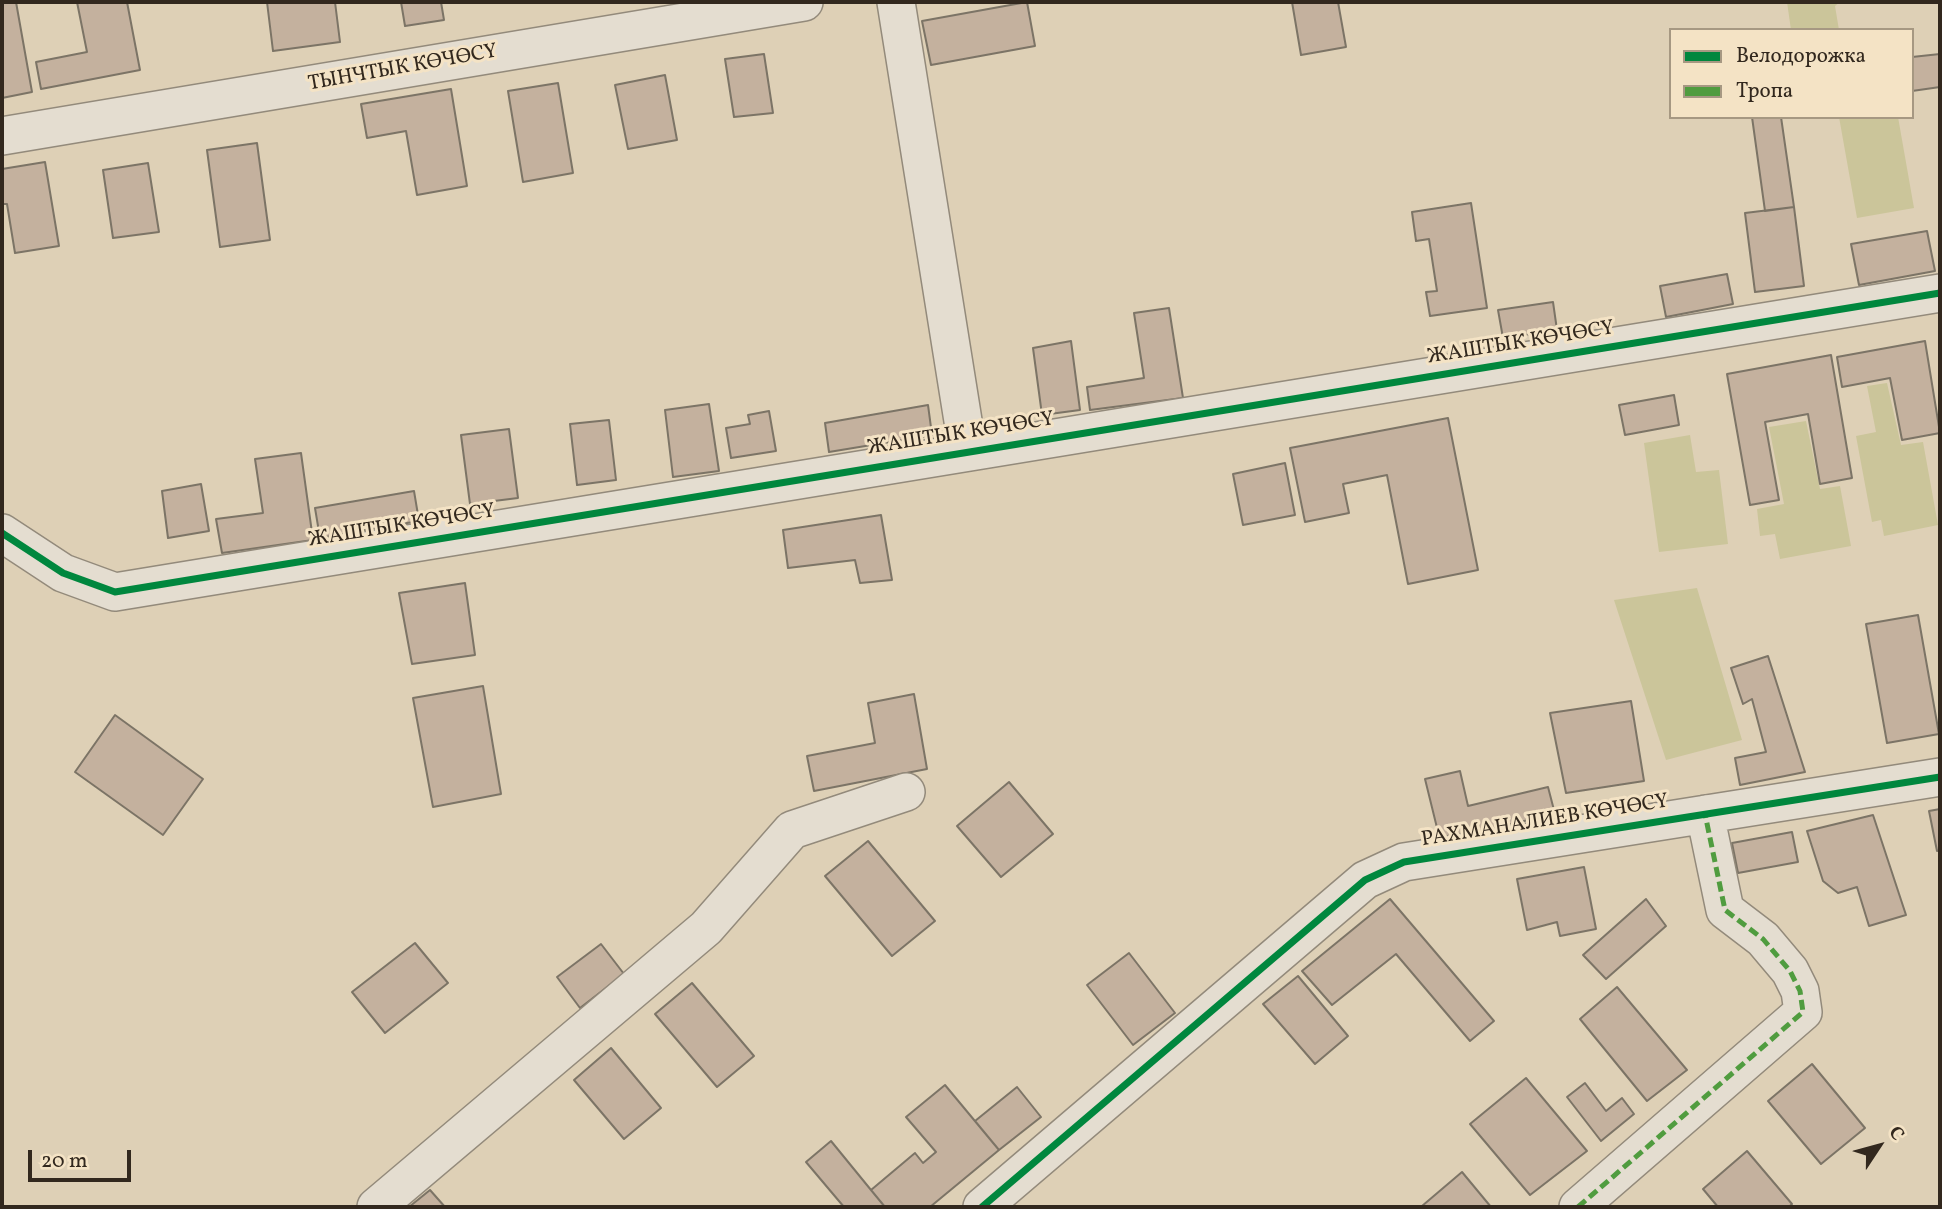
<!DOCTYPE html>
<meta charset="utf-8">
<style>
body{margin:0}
#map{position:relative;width:1942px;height:1209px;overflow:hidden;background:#ded0b6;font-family:Vollkorn,serif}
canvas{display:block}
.frame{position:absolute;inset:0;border:4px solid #32281e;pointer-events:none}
.legend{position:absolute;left:1669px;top:28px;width:245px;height:91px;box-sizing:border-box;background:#f4e3c5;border:2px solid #a69882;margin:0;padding:9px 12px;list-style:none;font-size:21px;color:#32281e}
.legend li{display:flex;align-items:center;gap:14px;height:35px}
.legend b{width:35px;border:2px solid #a69882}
.north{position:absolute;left:1844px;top:1111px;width:70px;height:70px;-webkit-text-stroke:5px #f4e3c5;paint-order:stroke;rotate:54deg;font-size:19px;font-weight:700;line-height:28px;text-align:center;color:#32281e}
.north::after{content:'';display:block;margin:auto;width:24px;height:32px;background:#32281e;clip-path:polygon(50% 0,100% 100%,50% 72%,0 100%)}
.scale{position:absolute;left:28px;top:1150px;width:103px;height:32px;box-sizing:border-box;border:4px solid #32281e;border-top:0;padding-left:9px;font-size:21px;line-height:24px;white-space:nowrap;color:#32281e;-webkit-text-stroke:5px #f4e3c5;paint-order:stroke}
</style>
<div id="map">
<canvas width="1942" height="1209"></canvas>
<div class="frame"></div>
<ul class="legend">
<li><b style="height:9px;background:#00873e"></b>Велодорожка</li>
<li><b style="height:9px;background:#509c3f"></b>Тропа</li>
</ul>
<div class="north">С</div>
<div class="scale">20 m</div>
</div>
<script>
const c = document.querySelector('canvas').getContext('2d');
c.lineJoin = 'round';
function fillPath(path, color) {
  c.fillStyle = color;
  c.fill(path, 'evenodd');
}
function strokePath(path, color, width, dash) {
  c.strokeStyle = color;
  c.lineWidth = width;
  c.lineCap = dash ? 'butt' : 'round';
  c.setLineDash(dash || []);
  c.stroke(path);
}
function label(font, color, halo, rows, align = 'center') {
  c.font = font + ' Vollkorn,serif';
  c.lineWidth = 6;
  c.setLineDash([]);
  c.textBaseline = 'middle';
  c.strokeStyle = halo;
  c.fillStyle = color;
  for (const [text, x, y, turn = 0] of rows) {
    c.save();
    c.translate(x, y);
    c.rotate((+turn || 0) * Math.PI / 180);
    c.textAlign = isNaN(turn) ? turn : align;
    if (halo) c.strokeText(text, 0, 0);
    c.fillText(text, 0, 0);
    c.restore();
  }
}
fillPath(new Path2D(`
 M 1787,2 L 1840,2 L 1835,6 L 1839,30 L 1791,30 Z
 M 1839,117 L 1898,117 L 1914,208 L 1857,218 Z
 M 1887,383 L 1901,445 L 1923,442 L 1938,525 L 1884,536 L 1881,520 L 1872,522 L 1856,436 L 1876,432 L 1867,386 Z
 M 1806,421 L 1820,489 L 1840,486 L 1851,546 L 1780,559 L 1775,534 L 1760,536 L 1757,509 L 1784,504 L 1769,427 Z
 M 1690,435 L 1696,472 L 1719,470 L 1728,544 L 1659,552 L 1644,443 Z
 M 1697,588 L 1742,740 L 1666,760 L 1614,600 Z`), '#cbc59a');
const building = new Path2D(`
 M 2,2 L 16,2 L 32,92 L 2,98 Z
 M 77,2 L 127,2 L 140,70 L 41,89 L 36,62 L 87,52 Z
 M 267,2 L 335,2 L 340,42 L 273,51 Z
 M 401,2 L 441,2 L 444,20 L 405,26 Z
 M 1027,2 L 1035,46 L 931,65 L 922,21 Z
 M 1292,2 L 1338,2 L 1346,47 L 1301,55 Z
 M 764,54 L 773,113 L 734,117 L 725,59 Z
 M 1940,54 L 1940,87 L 1912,91 L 1912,57 Z
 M 665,75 L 677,140 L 628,149 L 615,85 Z
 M 558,83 L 573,173 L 523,182 L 508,91 Z
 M 451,89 L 467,186 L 417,195 L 406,131 L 367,138 L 361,104 Z
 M 1752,117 L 1781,117 L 1794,207 L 1765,211 Z
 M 257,143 L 270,240 L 220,247 L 207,150 Z
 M 45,162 L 59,246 L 15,253 L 7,204 L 2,204 L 2,169 Z
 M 148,163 L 159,232 L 113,238 L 103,170 Z
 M 1471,203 L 1487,308 L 1430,316 L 1426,292 L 1437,291 L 1429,239 L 1416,241 L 1412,212 Z
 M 1794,207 L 1804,286 L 1755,292 L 1745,213 Z
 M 1927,231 L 1935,271 L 1859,285 L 1851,244 Z
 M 1727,274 L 1733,304 L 1666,317 L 1660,286 Z
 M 1553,302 L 1557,330 L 1503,338 L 1498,310 Z
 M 1169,308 L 1183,398 L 1090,410 L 1087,387 L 1144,378 L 1134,313 Z
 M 1071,341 L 1080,410 L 1042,415 L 1033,348 Z
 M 1925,341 L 1940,433 L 1902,440 L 1890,378 L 1842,387 L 1837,357 Z
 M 1831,355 L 1852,478 L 1820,484 L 1808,414 L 1765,422 L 1779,500 L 1750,505 L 1727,374 Z
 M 1674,395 L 1679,425 L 1625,435 L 1619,405 Z
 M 709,404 L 719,471 L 673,477 L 665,410 Z
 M 928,405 L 932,435 L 829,452 L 825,423 Z
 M 769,411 L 776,451 L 731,458 L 726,428 L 750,424 L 748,415 Z
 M 1448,418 L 1478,570 L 1408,584 L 1387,475 L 1343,484 L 1349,513 L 1305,522 L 1290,448 Z
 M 609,420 L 616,480 L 577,485 L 570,424 Z
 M 509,429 L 518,498 L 470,504 L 461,435 Z
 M 301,453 L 313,540 L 222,553 L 216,519 L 263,513 L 255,459 Z
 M 1285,463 L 1295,515 L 1243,525 L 1233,474 Z
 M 201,484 L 209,531 L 168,538 L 162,491 Z
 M 414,491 L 419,521 L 320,538 L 315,508 Z
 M 881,515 L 892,580 L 860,583 L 855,560 L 788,568 L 783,530 Z
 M 465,583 L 475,655 L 412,664 L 399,593 Z
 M 1918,615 L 1939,734 L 1887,743 L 1866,624 Z
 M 1768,656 L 1805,772 L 1740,785 L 1735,758 L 1766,752 L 1752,699 L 1743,704 L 1731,668 Z
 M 483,686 L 501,794 L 433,807 L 413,698 Z
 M 914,694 L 927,769 L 814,791 L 807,756 L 875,743 L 868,703 Z
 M 1631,701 L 1644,781 L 1566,793 L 1550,713 Z
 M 115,715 L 203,779 L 163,835 L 75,772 Z
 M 1460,771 L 1468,806 L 1548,787 L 1555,814 L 1440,840 L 1425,779 Z
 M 1009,782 L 1053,834 L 1001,877 L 957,826 Z
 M 1940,809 L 1940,850 L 1937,851 L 1929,811 Z
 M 1873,815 L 1906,915 L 1869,926 L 1857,887 L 1838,893 L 1823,881 L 1807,831 Z
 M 1792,832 L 1798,862 L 1738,873 L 1732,843 Z
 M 868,841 L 935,921 L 892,956 L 825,876 Z
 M 1584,867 L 1596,929 L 1560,936 L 1557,922 L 1527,930 L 1517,879 Z
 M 1390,899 L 1494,1021 L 1470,1041 L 1396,954 L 1332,1005 L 1302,971 Z
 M 1646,899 L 1666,926 L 1606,979 L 1583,955 Z
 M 415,943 L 448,983 L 385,1033 L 352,992 Z
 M 601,944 L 624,974 L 580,1008 L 557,977 Z
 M 1129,953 L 1175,1013 L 1133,1045 L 1087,985 Z
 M 1298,976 L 1348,1036 L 1315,1064 L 1263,1004 Z
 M 692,983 L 754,1056 L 717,1087 L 655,1014 Z
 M 1617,987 L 1687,1070 L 1647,1101 L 1580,1019 Z
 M 611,1048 L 661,1108 L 624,1139 L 574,1080 Z
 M 1812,1064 L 1865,1128 L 1821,1164 L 1768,1101 Z
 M 1526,1078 L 1587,1151 L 1530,1195 L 1470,1124 Z
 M 1585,1083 L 1606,1111 L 1622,1098 L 1634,1114 L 1601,1141 L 1567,1097 Z
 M 945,1085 L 999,1150 L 930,1207 L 885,1207 L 871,1190 L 915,1153 L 923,1163 L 936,1152 L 906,1117 Z
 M 1017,1087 L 1041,1117 L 999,1150 L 975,1121 Z
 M 831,1141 L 871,1190 L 885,1207 L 844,1207 L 806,1162 Z
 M 1747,1151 L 1792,1204 L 1789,1207 L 1718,1207 L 1703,1189 Z
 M 1462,1172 L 1491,1207 L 1423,1207 L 1422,1206 Z
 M 430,1190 L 445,1207 L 409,1207 Z`);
fillPath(building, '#c4b19e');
strokePath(building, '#7c7466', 2);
const minor = new Path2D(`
 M 896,2 L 968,452
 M 2,136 L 804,2
 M 2,533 L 63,573 L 115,592 L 1940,293
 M 376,1207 L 706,928 L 792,830 L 906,792
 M 982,1207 L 1365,880 L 1404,862 L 1940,777
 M 1578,1207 L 1803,1012 L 1800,991 L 1790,971 L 1763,939 L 1725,910 L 1705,814`);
strokePath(minor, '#938a7b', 40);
strokePath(minor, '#e4ddd0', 37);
strokePath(new Path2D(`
 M 1578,1207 L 1803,1012 L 1800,991 L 1790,971 L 1763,939 L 1725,910 L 1705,814`), '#509c3f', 5, [10, 5]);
strokePath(new Path2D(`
 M 2,533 L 63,573 L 115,592 L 1940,293
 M 982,1207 L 1365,880 L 1404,862 L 1940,777`), '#00873e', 7);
label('21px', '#32281e', '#f4e3c5', [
 ["ТЫНЧТЫК КӨЧӨСҮ",403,69,-10],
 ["ЖАШТЫК КӨЧӨСҮ",1521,344,-9],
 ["ЖАШТЫК КӨЧӨСҮ",961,435,-9],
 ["ЖАШТЫК КӨЧӨСҮ",402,527,-9],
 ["РАХМАНАЛИЕВ КӨЧӨСҮ",1545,822,-9]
]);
</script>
